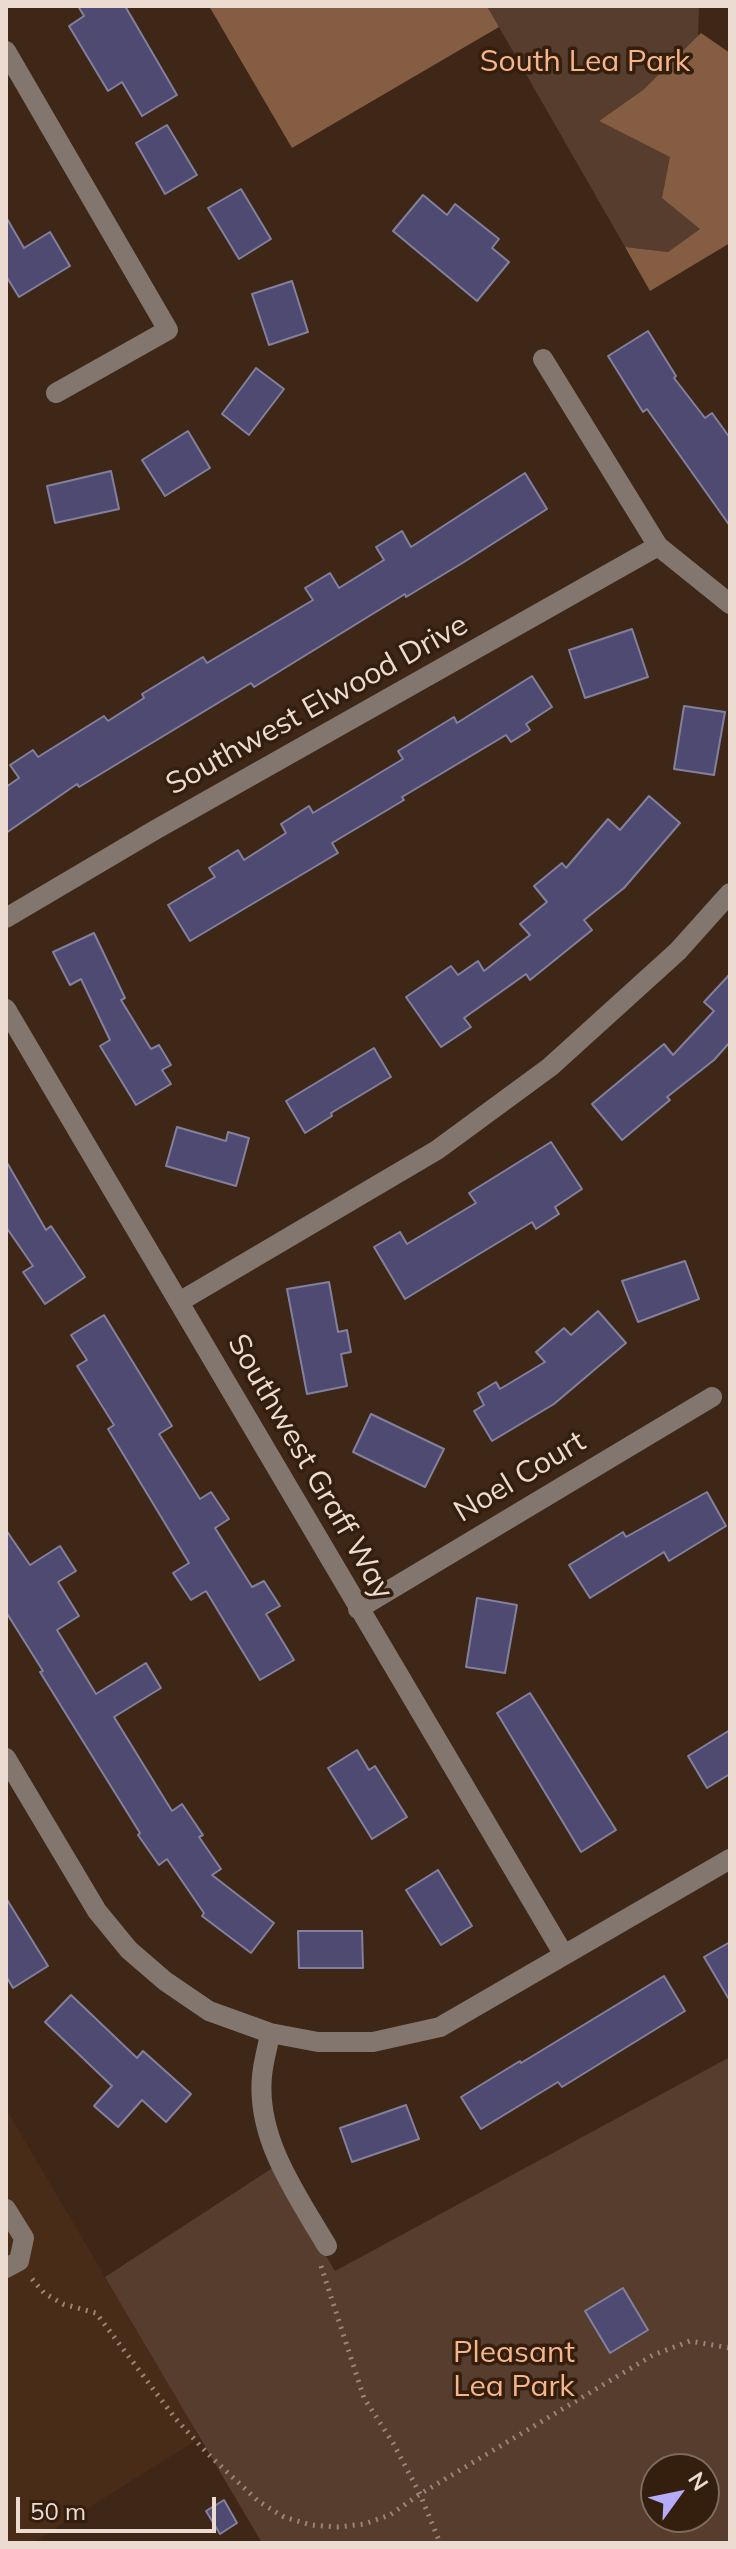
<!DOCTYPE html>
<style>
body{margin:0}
#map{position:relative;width:736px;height:2549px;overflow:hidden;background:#3e2717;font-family:Mulish,sans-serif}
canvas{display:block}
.frame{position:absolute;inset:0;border:8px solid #ebdbd1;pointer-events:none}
.north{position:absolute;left:640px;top:2453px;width:80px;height:80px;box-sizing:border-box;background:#341e0e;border:2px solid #7d6a5c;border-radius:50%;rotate:57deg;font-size:22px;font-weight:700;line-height:32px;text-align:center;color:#ebdbd1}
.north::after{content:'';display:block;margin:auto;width:28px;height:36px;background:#b4acf9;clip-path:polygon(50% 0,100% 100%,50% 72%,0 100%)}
.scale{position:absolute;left:16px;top:2497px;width:200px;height:36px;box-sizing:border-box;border:4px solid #ebdbd1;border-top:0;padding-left:10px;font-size:24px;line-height:28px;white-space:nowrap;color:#ebdbd1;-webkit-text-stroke:6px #341e0e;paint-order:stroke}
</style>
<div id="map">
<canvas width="736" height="2549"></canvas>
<div class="frame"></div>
<div class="north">N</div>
<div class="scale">50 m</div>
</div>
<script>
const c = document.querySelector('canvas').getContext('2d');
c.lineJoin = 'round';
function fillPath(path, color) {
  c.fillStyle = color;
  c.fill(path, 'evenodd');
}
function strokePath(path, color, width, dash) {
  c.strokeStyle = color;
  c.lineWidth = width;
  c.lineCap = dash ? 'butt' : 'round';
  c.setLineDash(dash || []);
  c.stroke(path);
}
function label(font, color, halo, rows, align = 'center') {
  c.font = font + ' Mulish,sans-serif';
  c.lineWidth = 7;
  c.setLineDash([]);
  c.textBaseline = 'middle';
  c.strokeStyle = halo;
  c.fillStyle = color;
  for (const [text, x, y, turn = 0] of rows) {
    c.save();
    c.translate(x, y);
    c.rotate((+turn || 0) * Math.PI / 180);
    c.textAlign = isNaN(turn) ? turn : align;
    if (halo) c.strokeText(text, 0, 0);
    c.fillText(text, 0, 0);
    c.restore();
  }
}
fillPath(new Path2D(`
 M 6,2109 L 200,2438 L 32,2543 L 6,2543 Z`), '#492c18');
fillPath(new Path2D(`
 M 487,6 L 699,6 L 698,37 L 643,90 L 599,121 L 671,157 L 700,229 L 668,252 L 625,247 Z
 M 730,2057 L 730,2543 L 262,2543 L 105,2277 L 274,2167 L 335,2271 ZM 656,2469 L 704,2469 L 704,2517 L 656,2517 Z`), '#563d2d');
fillPath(new Path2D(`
 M 209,6 L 487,6 L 499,27 L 292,148 Z
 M 701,33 L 730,53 L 730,243 L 650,291 L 625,247 L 668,252 L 700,229 L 662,198 L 670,157 L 599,121 L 643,90 Z`), '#845d42');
const building = new Path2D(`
 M 78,6 L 125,6 L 177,95 L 142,116 L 122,82 L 108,91 L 69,26 L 84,16 Z
 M 167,125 L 197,175 L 165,194 L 136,143 Z
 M 241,189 L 271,239 L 239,259 L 208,208 Z
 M 423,195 L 447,215 L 455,204 L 499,239 L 492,248 L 509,262 L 477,301 L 393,231 Z
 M 6,217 L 24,248 L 50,232 L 70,266 L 19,297 L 6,276 Z
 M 292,281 L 308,332 L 269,345 L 252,294 Z
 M 648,331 L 676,376 L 674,378 L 705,418 L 712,413 L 730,438 L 730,526 L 647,409 L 643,412 L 608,356 Z
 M 256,368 L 284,389 L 249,435 L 222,414 Z
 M 188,431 L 210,468 L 165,496 L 142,460 Z
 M 111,471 L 119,509 L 55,523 L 47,486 Z
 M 525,473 L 547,509 L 464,562 L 406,597 L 405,594 L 254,687 L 251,683 L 79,787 L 77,784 L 6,833 L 6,787 L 19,778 L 10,765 L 33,750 L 38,757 L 104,716 L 108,721 L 144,698 L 142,694 L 203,657 L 207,663 L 313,600 L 305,588 L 330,573 L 339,588 L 384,560 L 376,547 L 402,531 L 411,547 Z
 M 632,629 L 648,677 L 585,698 L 569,650 Z
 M 532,676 L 552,707 L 526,724 L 530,730 L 511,742 L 506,735 L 402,797 L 404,800 L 332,843 L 338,853 L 190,941 L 168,905 L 215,877 L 209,868 L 238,850 L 244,860 L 286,833 L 281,824 L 309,806 L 313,813 L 403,759 L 398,751 L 454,717 L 457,723 Z
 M 684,706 L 725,712 L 714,775 L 674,769 Z
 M 649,796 L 680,823 L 624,888 L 584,920 L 592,930 L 530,980 L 526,974 L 464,1018 L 471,1027 L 441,1047 L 406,997 L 451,966 L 458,975 L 478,961 L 484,971 L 530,935 L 520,924 L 547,902 L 534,886 L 562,863 L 566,868 L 608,819 L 620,830 Z
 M 94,933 L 125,998 L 121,1000 L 151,1049 L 159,1045 L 171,1065 L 162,1070 L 171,1084 L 136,1105 L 100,1046 L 110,1040 L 81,979 L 70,985 L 53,952 Z
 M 730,974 L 730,1042 L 714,1060 L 667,1097 L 670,1100 L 622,1140 L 592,1104 L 664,1044 L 673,1055 L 714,1011 L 704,1002 Z
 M 374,1048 L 391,1077 L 331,1113 L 332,1116 L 305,1133 L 286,1101 Z
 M 177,1127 L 226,1141 L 228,1132 L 249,1138 L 236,1186 L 166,1166 Z
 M 551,1142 L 582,1189 L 555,1207 L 559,1214 L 536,1229 L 532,1222 L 405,1299 L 374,1247 L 400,1232 L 407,1244 L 476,1203 L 469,1193 Z
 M 6,1161 L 46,1230 L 51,1226 L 85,1277 L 45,1304 L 23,1272 L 33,1266 L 6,1227 Z
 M 685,1261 L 699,1299 L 638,1322 L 622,1281 Z
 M 329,1282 L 338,1332 L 347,1330 L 351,1352 L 341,1354 L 347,1386 L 307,1394 L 287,1289 Z
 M 598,1311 L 626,1343 L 554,1404 L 492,1441 L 474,1411 L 484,1405 L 478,1393 L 496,1382 L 500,1389 L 545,1362 L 536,1352 L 564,1328 L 571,1335 Z
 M 104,1315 L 172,1426 L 159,1434 L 200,1499 L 211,1492 L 229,1519 L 215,1528 L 252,1587 L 264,1581 L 280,1606 L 266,1614 L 294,1660 L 260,1680 L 206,1591 L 191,1600 L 173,1573 L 189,1563 L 108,1429 L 114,1425 L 77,1366 L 87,1360 L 71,1335 Z
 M 371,1414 L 444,1449 L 425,1487 L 353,1452 Z
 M 707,1492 L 726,1526 L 669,1561 L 664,1552 L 590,1598 L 569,1565 L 623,1532 L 626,1537 Z
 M 6,1530 L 30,1565 L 60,1546 L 76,1571 L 58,1582 L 79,1616 L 57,1630 L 96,1694 L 146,1663 L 161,1688 L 114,1717 L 172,1811 L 182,1804 L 203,1835 L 199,1837 L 221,1869 L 212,1875 L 274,1923 L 251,1953 L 202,1916 L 204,1913 L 167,1859 L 159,1865 L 138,1835 L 140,1833 L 40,1672 L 43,1671 L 6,1612 Z
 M 477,1598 L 517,1605 L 505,1673 L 466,1667 Z
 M 530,1693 L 616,1830 L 581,1852 L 497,1713 Z
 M 730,1730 L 730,1774 L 707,1788 L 688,1756 Z
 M 357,1750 L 369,1770 L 375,1766 L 407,1817 L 372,1839 L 328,1768 Z
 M 438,1870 L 472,1926 L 441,1945 L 406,1890 Z
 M 6,1898 L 48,1966 L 13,1988 L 6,1976 Z
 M 298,1931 L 362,1931 L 363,1968 L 299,1968 Z
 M 730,1942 L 730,2001 L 704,1957 Z
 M 664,1976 L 685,2011 L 562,2087 L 558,2082 L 481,2129 L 461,2097 L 520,2061 L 521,2063 Z
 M 71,1995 L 137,2058 L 143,2051 L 191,2094 L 166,2122 L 142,2100 L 118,2127 L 94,2106 L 112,2086 L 45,2022 Z
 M 406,2105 L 419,2139 L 352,2162 L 340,2128 Z
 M 623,2288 L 648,2330 L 610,2353 L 585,2311 Z
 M 224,2500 L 237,2523 L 220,2534 L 206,2511 Z`);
fillPath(building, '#4f4a72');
strokePath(building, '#82809c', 2);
strokePath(new Path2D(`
 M 321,2266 L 364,2398 L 393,2443 L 420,2494 L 440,2543
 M 32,2279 L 44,2293 L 63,2304 L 96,2313 L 175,2418 L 207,2453 L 258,2501 L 284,2517 L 311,2525 L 337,2527 L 364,2524 L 390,2515 L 420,2494 L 653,2355 L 690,2341 L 730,2348`), '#988578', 5, [2, 6]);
strokePath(new Path2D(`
 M 6,51 L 168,330 L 56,393
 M 543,359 L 658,546 L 730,604
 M 6,918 L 155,830 L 658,546
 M 6,1009 L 564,1955
 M 179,1302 L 437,1150 L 550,1067 L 678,951 L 730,893
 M 358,1609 L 712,1397
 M 6,1758 L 97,1911 L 129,1950 L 165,1981 L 209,2011 L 270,2033 L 318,2042 L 373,2042 L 440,2027 L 730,1859
 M 270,2033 C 268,2047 263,2062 262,2076 C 256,2139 297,2195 327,2246
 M 6,2209 L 24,2238 L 19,2261 L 6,2268`), '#83766e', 20);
label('30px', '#f6b58a', '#341e0e', [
 ["South Lea Park",585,62],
 ["Pleasant",514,2353],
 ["Lea Park",514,2387]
]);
label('30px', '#ebdbd1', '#341e0e', [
 ["Southwest Elwood Drive",317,705,-29],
 ["Southwest Graff Way",310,1467,60],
 ["Noel Court",520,1477,-31]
]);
</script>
